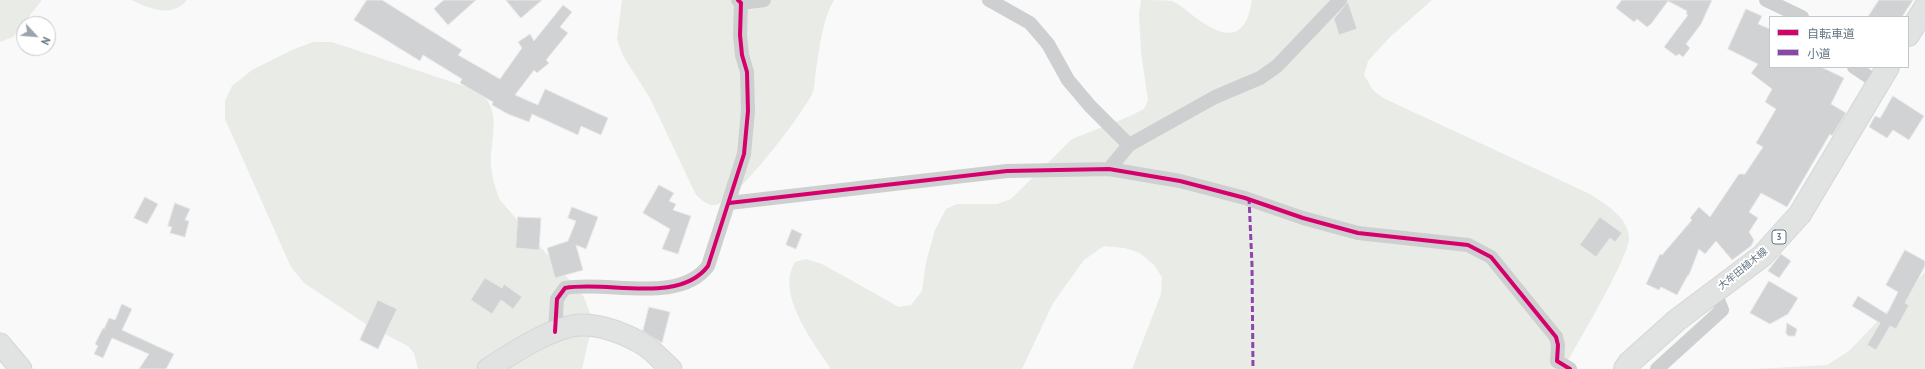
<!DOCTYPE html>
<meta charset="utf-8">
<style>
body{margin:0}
#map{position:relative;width:1925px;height:369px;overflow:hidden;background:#f9f9f9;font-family:"PT Sans","Noto Sans JP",sans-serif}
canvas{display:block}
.legend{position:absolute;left:1769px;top:16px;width:140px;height:52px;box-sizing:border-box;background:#fff;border:1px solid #c1c8cd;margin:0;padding:5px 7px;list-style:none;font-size:12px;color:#657683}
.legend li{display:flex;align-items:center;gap:8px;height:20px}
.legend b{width:20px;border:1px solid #c1c8cd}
.north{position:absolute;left:16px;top:16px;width:40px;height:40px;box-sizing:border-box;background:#fff;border:1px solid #c1c8cd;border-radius:50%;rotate:116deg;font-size:11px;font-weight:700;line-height:16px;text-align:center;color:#657683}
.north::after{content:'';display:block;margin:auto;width:14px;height:18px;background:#99a4ac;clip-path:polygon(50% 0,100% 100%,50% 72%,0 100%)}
</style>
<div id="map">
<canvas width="1925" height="369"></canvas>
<ul class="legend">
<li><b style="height:5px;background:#d6006c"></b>自転車道</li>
<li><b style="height:5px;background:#8e44ad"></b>小道</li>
</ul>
<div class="north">N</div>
</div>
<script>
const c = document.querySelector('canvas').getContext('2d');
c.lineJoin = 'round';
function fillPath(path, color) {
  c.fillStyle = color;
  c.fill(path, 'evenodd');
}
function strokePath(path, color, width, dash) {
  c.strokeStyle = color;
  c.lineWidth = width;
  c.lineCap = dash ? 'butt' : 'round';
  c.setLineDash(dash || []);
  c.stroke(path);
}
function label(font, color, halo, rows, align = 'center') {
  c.font = font + ' "PT Sans","Noto Sans JP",sans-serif';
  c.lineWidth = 4;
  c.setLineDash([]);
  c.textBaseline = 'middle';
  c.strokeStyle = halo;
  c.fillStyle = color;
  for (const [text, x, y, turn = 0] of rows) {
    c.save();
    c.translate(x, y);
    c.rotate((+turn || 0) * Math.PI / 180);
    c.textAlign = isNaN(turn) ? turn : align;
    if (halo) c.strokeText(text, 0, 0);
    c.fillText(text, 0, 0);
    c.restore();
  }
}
fillPath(new Path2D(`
 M 0,0 L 42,0 L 13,37 L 0,42 Z
 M 131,0 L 187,0 C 171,19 150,8 131,0 Z
 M 622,0 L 834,0 C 822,21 820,46 816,70 C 815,77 815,87 812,94 C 802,115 736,202 715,205 C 707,206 700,199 695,193 L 650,98 L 623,56 L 617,39 Z
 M 1141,0 C 1149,0 1164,0 1172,1 C 1185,7 1196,20 1210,27 C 1238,42 1248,26 1252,0 L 1432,0 L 1390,37 L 1368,61 L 1364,75 L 1373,90 L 1383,98 L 1590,194 C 1606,205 1628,216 1629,238 C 1630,255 1575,348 1563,369 L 1132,369 L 1161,294 L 1162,277 L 1154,265 L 1140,253 L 1125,248 L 1104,246 L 1084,260 L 1053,303 L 1022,369 L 831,369 C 814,343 775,294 795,262 L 806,259 L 822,264 L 899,307 L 911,305 L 922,291 L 926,262 L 935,230 L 946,209 L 957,204 L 997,204 L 1011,199 L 1072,139 L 1128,117 L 1144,109 L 1148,100 L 1141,52 L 1139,14 Z
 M 313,42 L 332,42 L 473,89 C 505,105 490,136 491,164 C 492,177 495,188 500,200 L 584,297 L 591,316 L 591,330 L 582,369 L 418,369 L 414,353 L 408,346 L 369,326 L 304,283 L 291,267 L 225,119 L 225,101 L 232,86 L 252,70 L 292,50 Z
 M 1925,272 L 1925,369 L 1756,369 L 1827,365 L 1849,351 Z`), '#e8ebe6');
const building = new Path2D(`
 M 367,0 L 382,0 L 462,50 L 458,55 L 500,79 L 522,48 L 518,42 L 530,34 L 534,41 L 563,5 L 572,12 L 560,27 L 568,33 L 546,60 L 549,63 L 537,73 L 534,70 L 515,95 L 538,105 L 545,89 L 608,118 L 601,135 L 581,126 L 578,135 L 532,114 L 529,122 L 508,114 L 492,105 L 493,102 L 460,83 L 462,79 L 423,55 L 420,61 L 354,20 Z
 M 444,0 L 476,0 L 448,25 L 434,9 Z
 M 506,0 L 542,0 L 521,18 Z
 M 1622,0 L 1712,0 L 1701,24 L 1686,44 L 1690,48 L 1683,57 L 1679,54 L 1676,56 L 1664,47 L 1688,15 L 1686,14 L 1687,11 L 1668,1 L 1651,24 L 1647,27 L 1637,19 L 1634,22 L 1616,8 Z
 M 1879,0 L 1913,0 L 1902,17 L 1868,17 Z
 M 1348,2 L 1357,29 L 1339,35 L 1334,19 Z
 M 1746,9 L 1762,16 L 1758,24 L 1770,29 L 1770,67 L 1821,67 L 1844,78 L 1831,104 L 1846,113 L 1832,136 L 1830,134 L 1787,207 L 1761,193 L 1749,212 L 1758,218 L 1749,232 L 1754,240 L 1751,246 L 1732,260 L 1716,241 L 1705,254 L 1699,249 L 1689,275 L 1688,275 L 1677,295 L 1661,287 L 1659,290 L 1646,284 L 1660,254 L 1662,255 L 1692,220 L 1690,218 L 1699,207 L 1710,217 L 1739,174 L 1745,174 L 1763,147 L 1756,143 L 1776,109 L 1765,102 L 1772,89 L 1751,73 L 1758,64 L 1728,49 Z
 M 1893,96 L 1924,116 L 1909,140 L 1893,130 L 1887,138 L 1869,127 L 1875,116 L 1880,118 Z
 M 659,185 L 674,193 L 669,201 L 676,204 L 673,210 L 691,216 L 678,254 L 662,249 L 670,229 L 643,213 Z
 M 145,197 L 158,204 L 147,224 L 134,218 Z
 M 175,203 L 190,209 L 185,220 L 189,221 L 185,237 L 170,233 L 172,227 L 168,226 Z
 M 572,207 L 598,217 L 586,249 L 576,245 L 583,270 L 555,278 L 547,248 L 568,241 L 576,221 L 568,218 Z
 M 518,217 L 541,218 L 539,250 L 516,248 Z
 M 1600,217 L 1622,233 L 1615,242 L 1610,238 L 1596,257 L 1580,245 Z
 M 792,229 L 802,234 L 796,249 L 786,245 Z
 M 1905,250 L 1925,261 L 1925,266 L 1905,303 L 1909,305 L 1896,329 L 1890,326 L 1876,350 L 1867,345 L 1880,323 L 1852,306 L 1858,296 L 1887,314 L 1898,292 L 1886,285 Z
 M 1781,254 L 1791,261 L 1779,278 L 1768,271 Z
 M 485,278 L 502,288 L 504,284 L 522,297 L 513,309 L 501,300 L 492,314 L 471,300 Z
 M 1769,281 L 1798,298 L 1788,314 L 1770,324 L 1750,313 Z
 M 378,300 L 397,309 L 378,349 L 360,340 Z
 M 122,304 L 132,309 L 122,330 L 174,354 L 166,369 L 139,369 L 149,354 L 112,338 L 103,358 L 94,354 L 98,346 L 95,344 L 103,328 L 104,329 L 109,318 L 115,320 Z
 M 649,307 L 670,312 L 662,343 L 643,331 Z
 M 1787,323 L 1797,329 L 1795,336 L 1788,336 L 1786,333 Z`);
fillPath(building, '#d0d2d3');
strokePath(building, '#e8e8e8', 1);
const secondary = new Path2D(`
 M 0,344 L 21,369
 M 488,369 C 511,354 554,325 582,325 C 603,325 623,333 641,343 C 652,349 662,361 671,369`);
const primary = new Path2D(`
 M 1908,35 L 1925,8
 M 1625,369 L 1629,363 L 1677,320 L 1762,256 L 1800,214 L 1888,67`);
strokePath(secondary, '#d5d6d7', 23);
strokePath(primary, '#d5d6d7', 24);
strokePath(new Path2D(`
 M 989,0 L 1030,23 L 1048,44 L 1068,80 L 1090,106 L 1129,145
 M 1766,0 L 1802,17
 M 741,3 L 764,0
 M 1854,67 L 1878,83
 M 1109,169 L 1129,145 L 1215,97 L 1260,78 L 1277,66 L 1340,0
 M 729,203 L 1007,171 L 1109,169 L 1180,181 L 1245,198 L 1303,218 L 1358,233 L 1468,245 L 1491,257 L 1556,337 L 1558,345 L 1557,361 L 1570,369
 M 555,332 L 557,299 L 565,288 C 607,280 679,305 708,266 L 744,154 L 748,111 L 747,72 L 742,55 L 740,35 L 741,3 L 738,0
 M 1657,369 L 1722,310 L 1715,292`), '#cecfd0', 14);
strokePath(secondary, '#e1e2e2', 21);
strokePath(primary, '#e1e2e2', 22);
strokePath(new Path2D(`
 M 1249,198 L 1252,265 L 1253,369`), '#8e44ad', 3, [6, 3]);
strokePath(new Path2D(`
 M 729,203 L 1007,171 L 1109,169 L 1180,181 L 1245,198 L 1303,218 L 1358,233 L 1468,245 L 1491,257 L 1556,337 L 1558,345 L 1557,361 L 1570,369
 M 555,332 L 557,299 L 565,288 C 607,280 679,305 708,266 L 744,154 L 748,111 L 747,72 L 742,55 L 740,35 L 741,3 L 738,0`), '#d6006c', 4);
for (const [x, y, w] of [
 [1779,237,14]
]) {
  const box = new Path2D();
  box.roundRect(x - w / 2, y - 7, w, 14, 3);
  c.fillStyle = '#fff';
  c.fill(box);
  strokePath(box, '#657683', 1);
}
label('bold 9px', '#657683', null, [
 ["3",1779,237]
]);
label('10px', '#657683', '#fff', [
 ["大牟田植木線",1743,269,-39]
]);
</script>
